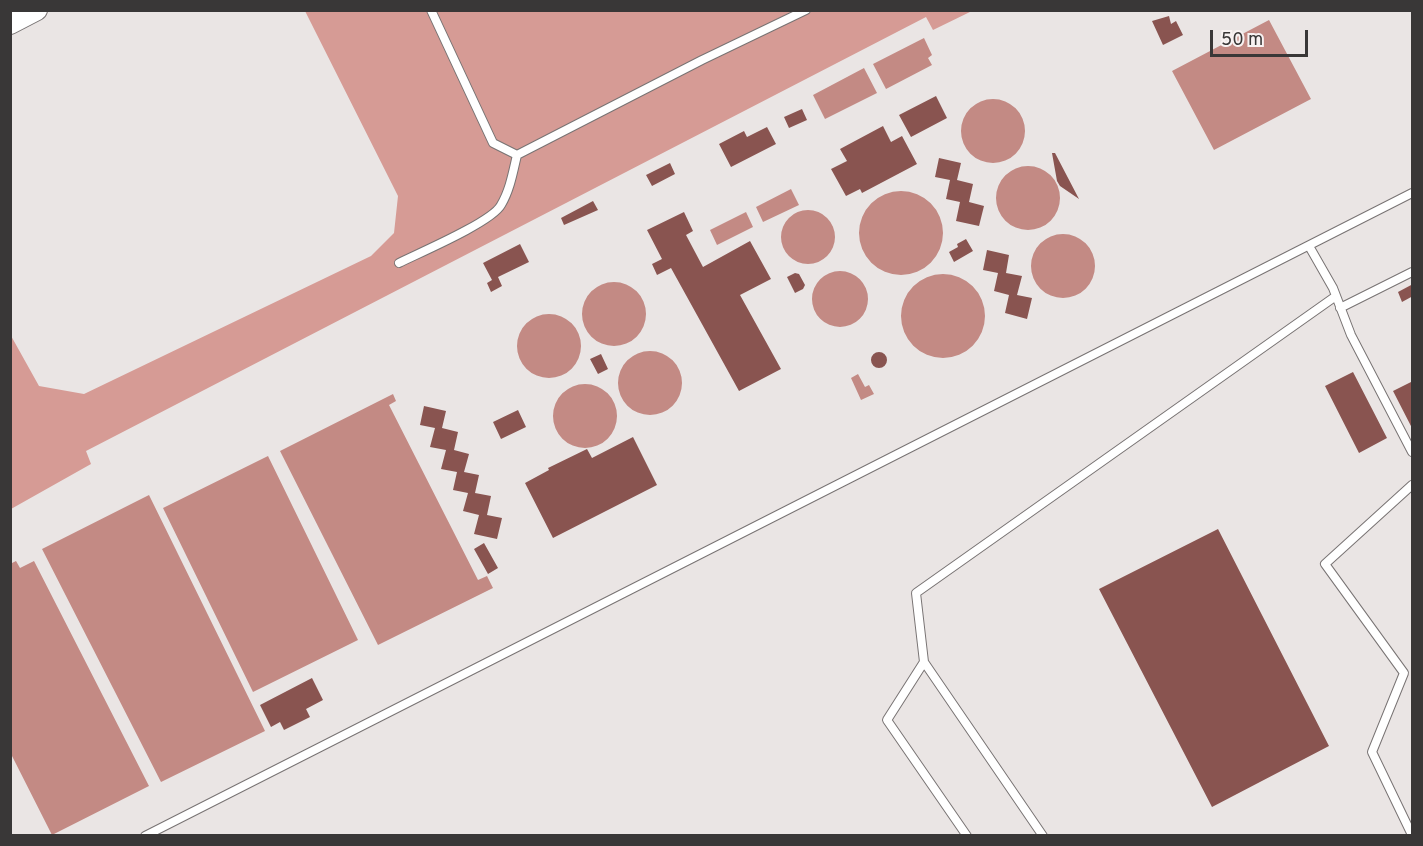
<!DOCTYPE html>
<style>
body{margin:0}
#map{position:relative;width:1423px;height:846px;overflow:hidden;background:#eae5e4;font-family:Overpass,sans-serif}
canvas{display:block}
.frame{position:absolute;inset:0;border:12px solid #393737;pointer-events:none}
.scale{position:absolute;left:1210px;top:30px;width:98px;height:27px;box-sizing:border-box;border:3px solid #393737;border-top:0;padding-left:8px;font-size:18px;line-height:21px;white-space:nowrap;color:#393737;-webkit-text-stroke:4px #f8f2f2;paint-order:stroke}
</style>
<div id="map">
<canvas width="1423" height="846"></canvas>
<div class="frame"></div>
<div class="scale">50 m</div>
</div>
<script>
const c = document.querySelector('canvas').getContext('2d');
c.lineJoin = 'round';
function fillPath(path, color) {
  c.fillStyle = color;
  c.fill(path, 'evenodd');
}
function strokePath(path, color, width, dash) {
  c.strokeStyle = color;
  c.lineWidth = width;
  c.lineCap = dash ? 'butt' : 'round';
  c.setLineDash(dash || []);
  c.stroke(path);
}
fillPath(new Path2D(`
 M 305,11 L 972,11 L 933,30 L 926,17 L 86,451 L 91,464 L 11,509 L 10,334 L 39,386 L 84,394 L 371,256 L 394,233 L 398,196 Z`), '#d69b95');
fillPath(new Path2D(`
 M 1269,20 L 1311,99 L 1214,150 L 1172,71 Z
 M 924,38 L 932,55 L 928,58 L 932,65 L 886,89 L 873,64 Z
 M 864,68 L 877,93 L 825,119 L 813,95 Z
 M961 131a32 32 0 1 1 64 0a32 32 0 1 1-64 0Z
 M996 198a32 32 0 1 1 64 0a32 32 0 1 1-64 0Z
 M 791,189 L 799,205 L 763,222 L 756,207 Z
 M859 233a42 42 0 1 1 84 0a42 42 0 1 1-84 0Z
 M781 237a27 27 0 1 1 54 0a27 27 0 1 1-54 0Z
 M 746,212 L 753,227 L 717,245 L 710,230 Z
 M1031 266a32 32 0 1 1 64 0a32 32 0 1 1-64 0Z
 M812 299a28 28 0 1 1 56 0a28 28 0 1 1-56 0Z
 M901 316a42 42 0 1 1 84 0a42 42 0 1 1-84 0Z
 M582 314a32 32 0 1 1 64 0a32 32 0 1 1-64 0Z
 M517 346a32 32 0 1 1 64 0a32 32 0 1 1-64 0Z
 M618 383a32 32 0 1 1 64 0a32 32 0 1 1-64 0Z
 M 858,374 L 865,387 L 869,385 L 874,394 L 861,400 L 851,378 Z
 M553 416a32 32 0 1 1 64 0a32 32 0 1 1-64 0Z
 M 393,394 L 396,401 L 389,405 L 478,580 L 487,576 L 493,588 L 378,645 L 280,451 Z
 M 268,456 L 358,640 L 253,692 L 163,508 Z
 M 149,495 L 265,731 L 161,782 L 42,549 Z
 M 16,561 L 20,568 L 34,561 L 149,786 L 52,835 L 11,754 L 10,564 Z`), '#c38a84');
fillPath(new Path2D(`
 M 1169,16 L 1171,24 L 1176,21 L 1183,35 L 1163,45 L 1152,21 Z
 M 936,96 L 947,118 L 911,137 L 899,115 Z
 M 802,109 L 807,120 L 789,128 L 784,117 Z
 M 883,126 L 891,142 L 902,136 L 917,164 L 862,193 L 860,189 L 846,196 L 831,169 L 847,161 L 840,149 Z
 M 767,127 L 776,144 L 731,167 L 719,144 L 744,131 L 747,137 Z
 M 1052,153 L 1055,153 L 1079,199 L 1060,186 L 1057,181 Z
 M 939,158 L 961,163 L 957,180 L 973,184 L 969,202 L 984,206 L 979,226 L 956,221 L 960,202 L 946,199 L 950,180 L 935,177 Z
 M 670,163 L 675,174 L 652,186 L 646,175 Z
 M 593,201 L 598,210 L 564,225 L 561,218 Z
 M 684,212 L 693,231 L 686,235 L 703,267 L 750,241 L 771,279 L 740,295 L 781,369 L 739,391 L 671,268 L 657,275 L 652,264 L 662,259 L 647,230 Z
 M 966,239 L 973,251 L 954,262 L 949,252 L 958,247 L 957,244 Z
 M 520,244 L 529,262 L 498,277 L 502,286 L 491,292 L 487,283 L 492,280 L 483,263 Z
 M 987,250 L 1009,255 L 1006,273 L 1022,276 L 1017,295 L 1032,298 L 1027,319 L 1005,313 L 1009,295 L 994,291 L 998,273 L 983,270 Z
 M 795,273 L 799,274 L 805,285 L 803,289 L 795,293 L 787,277 Z
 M 1413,284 L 1413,296 L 1402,302 L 1398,292 Z
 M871 360a8 8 0 1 1 16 0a8 8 0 1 1-16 0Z
 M 601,354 L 608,369 L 598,374 L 590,359 Z
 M 1353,372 L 1387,438 L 1359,453 L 1325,386 Z
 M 1413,381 L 1413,430 L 1393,391 Z
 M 424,406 L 446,411 L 442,428 L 458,432 L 454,450 L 469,454 L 464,472 L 479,475 L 475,493 L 491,496 L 487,515 L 502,518 L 497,539 L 474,534 L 479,515 L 463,511 L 468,493 L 453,490 L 457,472 L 441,469 L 446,450 L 430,447 L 435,428 L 420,425 Z
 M 518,410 L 526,427 L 501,439 L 493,422 Z
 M 633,437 L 657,485 L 553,538 L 525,483 L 549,470 L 548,468 L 587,449 L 592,458 Z
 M 1218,529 L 1329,746 L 1212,807 L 1099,589 Z
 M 484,543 L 498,568 L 488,574 L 474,549 Z
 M 312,678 L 323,700 L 306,709 L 310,717 L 284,730 L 280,722 L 271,727 L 260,705 Z`), '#895450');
const service = new Path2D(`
 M 431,10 L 493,143 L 517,155 L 702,60 L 806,10
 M 1309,246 L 1333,288 L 1351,335 L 1412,452
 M 399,263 C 419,253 492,222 501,205 C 510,190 513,172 517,155
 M 1340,308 L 1412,272
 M 1412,485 L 1325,564 L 1404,673 L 1372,752 L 1412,835
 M 924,662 L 916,593 L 1336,296
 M 145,836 L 1412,193
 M 967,836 L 887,720 L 924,662 L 1043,836`);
const tertiary = new Path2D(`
 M 10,24 L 37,10`);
strokePath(service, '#787373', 10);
strokePath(tertiary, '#787373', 22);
strokePath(service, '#fff', 8);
strokePath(tertiary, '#fff', 20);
</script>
